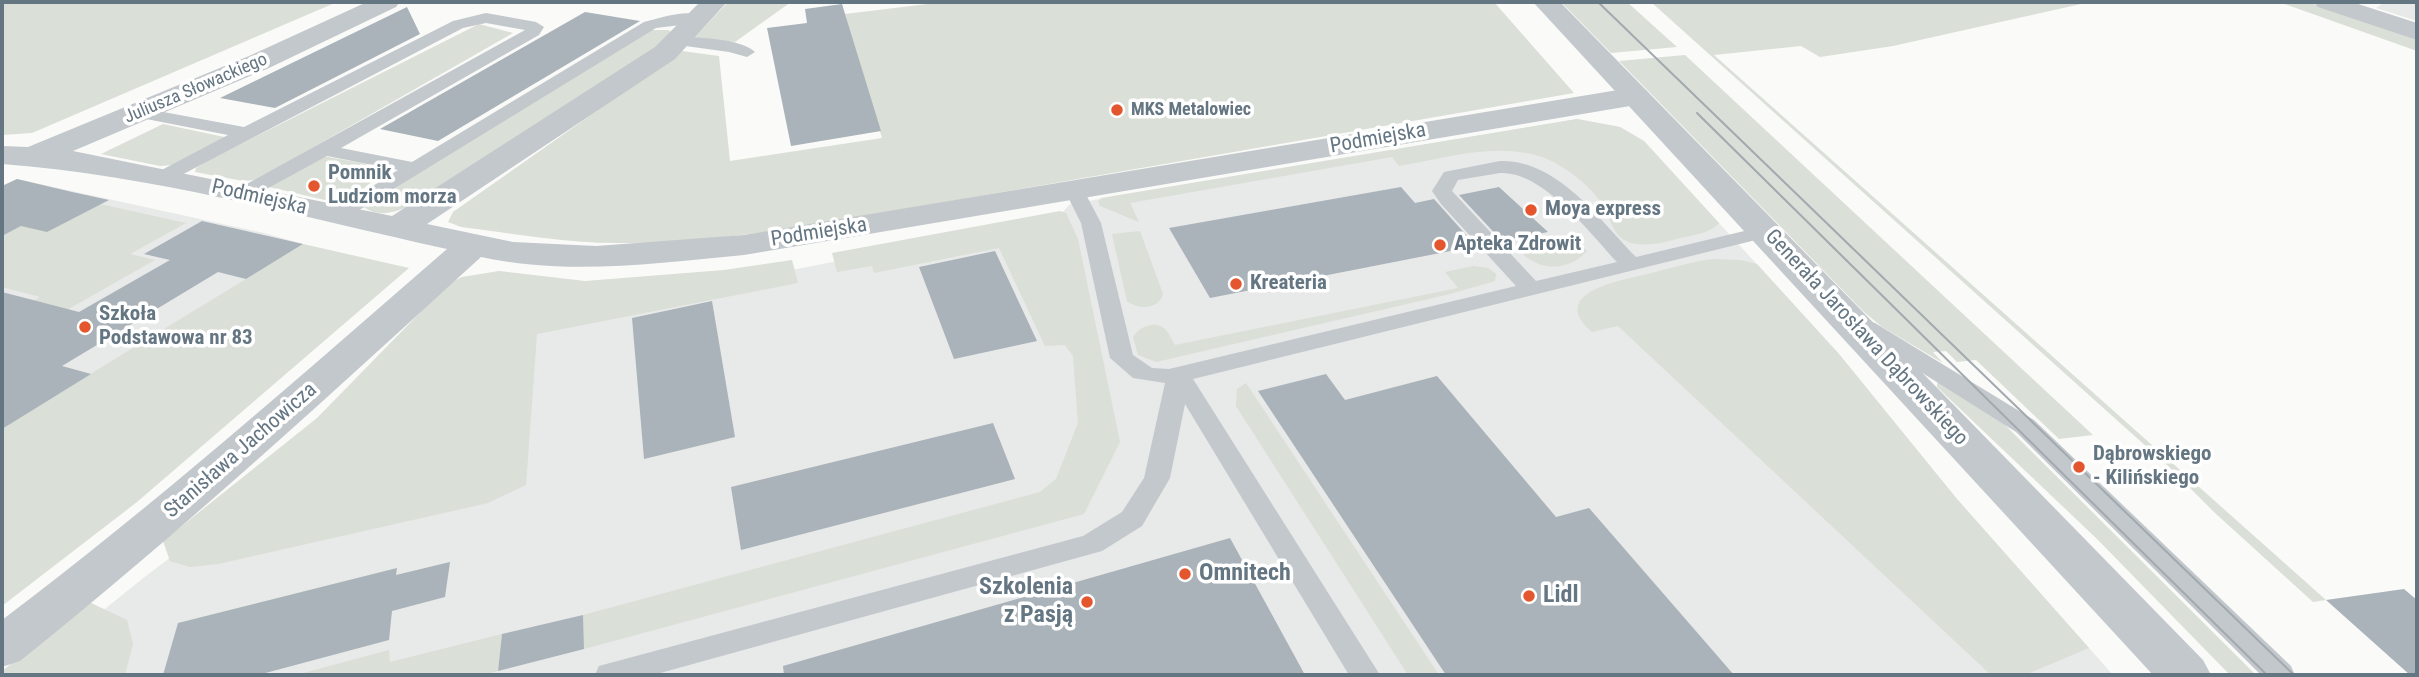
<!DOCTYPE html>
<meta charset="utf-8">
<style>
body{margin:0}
#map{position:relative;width:2419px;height:677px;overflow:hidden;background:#fafaf8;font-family:"Roboto Condensed",sans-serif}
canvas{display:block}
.frame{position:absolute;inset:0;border:4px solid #657683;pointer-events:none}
</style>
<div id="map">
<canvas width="2419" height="677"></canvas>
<div class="frame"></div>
</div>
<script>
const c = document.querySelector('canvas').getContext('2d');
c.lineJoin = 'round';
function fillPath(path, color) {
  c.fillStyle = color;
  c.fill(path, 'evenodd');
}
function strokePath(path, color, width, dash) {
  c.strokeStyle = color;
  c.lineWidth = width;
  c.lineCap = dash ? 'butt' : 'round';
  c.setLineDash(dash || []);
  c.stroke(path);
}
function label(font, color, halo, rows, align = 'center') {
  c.font = font + ' "Roboto Condensed",sans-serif';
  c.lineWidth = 7;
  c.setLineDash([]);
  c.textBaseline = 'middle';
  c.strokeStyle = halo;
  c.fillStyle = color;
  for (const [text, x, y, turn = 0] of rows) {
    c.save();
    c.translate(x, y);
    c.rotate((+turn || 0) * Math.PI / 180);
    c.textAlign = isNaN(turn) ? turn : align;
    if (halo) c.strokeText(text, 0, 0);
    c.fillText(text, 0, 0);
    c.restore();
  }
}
fillPath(new Path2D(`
 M 2385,2 L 2417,2 L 2417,21 L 2376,8 Z
 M 1577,119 L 1620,127 L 1644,141 L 1839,354 L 1957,499 L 2113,675 L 23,675 L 142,579 L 511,299 L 742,280 L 1058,217 L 1070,204 Z
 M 17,179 L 264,233 L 303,244 L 2,429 L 2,186 Z`), '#e8e9e9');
fillPath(new Path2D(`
 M 2,2 L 337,2 L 32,133 L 2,135 Z
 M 728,2 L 791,2 L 735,42 L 693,39 Z
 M 944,2 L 1494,2 L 1574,93 L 807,226 C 747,235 686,243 626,243 C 571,244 516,234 461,227 L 448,222 L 453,212 L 682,51 L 719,56 L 730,161 L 882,138 L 845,14 Z
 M 1561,2 L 1627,2 L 1677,47 L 1611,53 Z
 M 1651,2 L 2090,2 L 1893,46 L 1820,57 L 1801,46 L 1714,55 L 2326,600 L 2313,602 L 2215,513 L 2168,466 Z
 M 2279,2 L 2308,2 L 2417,38 L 2417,51 Z
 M 479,24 L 513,33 L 256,180 L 243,181 L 195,172 L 196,168 L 207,161 Z
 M 648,30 L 669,30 L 671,33 L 662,44 L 414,204 C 399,211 379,219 364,207 L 374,199 Z
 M 1685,55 L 2093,435 L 2059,439 L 1976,360 L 1957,362 L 1946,351 L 1933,352 L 1943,363 L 1882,327 L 1863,311 L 1619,61 Z
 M 1577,119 L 1620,127 L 1644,141 L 1719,223 C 1709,234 1693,235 1680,238 C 1662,243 1633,251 1618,235 C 1611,227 1609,215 1604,207 C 1592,186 1564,165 1542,157 C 1496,142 1446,158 1399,166 L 1392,157 L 1130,203 L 1139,222 L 1100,206 L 1098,201 L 1101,198 Z
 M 163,124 L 229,138 L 173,165 L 160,166 L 101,154 Z
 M 323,156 L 389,168 L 364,188 L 370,190 L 342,204 L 269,187 Z
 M 100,204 L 186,223 L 130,254 L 155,260 L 5,345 L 2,344 L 2,334 L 21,323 L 2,318 L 40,297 L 2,287 L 2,236 L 21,226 Z
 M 1060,211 L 1066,213 L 1078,239 L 1120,442 L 1084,514 L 584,649 L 583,615 L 1040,492 L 1056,479 L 1078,423 L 1073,356 L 1065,345 L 1045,346 L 999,248 L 874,273 L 872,266 L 837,272 L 832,253 Z
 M 1140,231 L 1163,294 C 1158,310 1138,310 1127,301 L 1112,234 Z
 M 1567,239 L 1579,242 L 1587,251 C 1570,270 1543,272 1524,255 L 1525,246 Z
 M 303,244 L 409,268 L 137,502 L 2,606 L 2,428 Z
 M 1713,259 L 1740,260 L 1757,264 L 1839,354 L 1957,499 L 2089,648 L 2025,675 L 1991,675 L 1618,326 L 1592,332 C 1546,292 1623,280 1648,274 C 1670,268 1691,262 1713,259 Z
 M 792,260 L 798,283 L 537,334 L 526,485 L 488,503 L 218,564 L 190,567 L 170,561 L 163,541 L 317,418 L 449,283 L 462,277 L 499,271 L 585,281 L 724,270 Z
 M 1474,266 L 1488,268 L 1496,274 L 1495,281 L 1450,294 L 1156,362 L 1138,355 L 1133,337 C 1139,327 1155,320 1165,329 C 1169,333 1172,340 1175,345 L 1458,288 L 1445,272 Z
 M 1941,382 L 1993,413 L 2256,675 L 2230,675 L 2097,539 L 1937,387 L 1937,383 Z
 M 1246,383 L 1439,675 L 1408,675 L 1236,406 L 1237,389 Z
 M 89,602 L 127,620 L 133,644 L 125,675 L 2,675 L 2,671 Z
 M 502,634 L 498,671 L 481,675 L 296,675 L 389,650 L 390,662 Z`), '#dadfd7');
fillPath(new Path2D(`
 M 842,4 L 881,131 L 791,146 L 767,28 L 807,23 L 805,9 Z
 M 407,7 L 420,34 L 275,108 L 220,98 Z
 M 585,12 L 640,21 L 438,141 L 380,129 Z
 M 17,179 L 72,192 L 109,200 L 47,232 L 21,226 L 2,236 L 2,186 Z
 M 1401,187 L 1415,203 L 1434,199 L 1476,246 L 1210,298 L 1169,228 Z
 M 1499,187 L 1548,232 L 1502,241 L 1459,195 Z
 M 202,221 L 303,244 L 246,279 L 218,272 L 62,366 L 91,374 L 2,429 L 2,292 L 79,312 L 170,260 L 144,254 Z
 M 995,251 L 1037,341 L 954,359 L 919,267 Z
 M 712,301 L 735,437 L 644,459 L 632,318 Z
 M 1326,374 L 1345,400 L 1437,376 L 1556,517 L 1589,508 L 1734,675 L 1446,675 L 1258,391 Z
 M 993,423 L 1015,479 L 741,550 L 731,487 Z
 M 1230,538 L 1305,675 L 784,675 L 783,666 Z
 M 450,562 L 445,597 L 392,611 L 389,640 L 258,675 L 163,675 L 178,623 L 397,568 L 396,575 Z
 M 2404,589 L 2417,600 L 2417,675 L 2410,675 L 2326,600 Z
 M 583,615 L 584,649 L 498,671 L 502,634 Z`), '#aab3b9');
fillPath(new Path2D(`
 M 486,13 L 536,22 L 544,27 L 539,35 L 341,148 L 412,162 L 644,22 C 661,18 691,7 705,18 L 697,23 L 656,28 L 343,220 L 329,220 L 326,216 L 398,170 L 327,156 L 250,198 L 236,198 L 233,194 L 236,190 L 525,30 L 486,23 L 463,28 L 170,181 L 156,181 L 153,177 L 156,173 L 228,135 L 136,117 L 133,113 L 136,109 L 142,108 L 244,127 L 453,21 Z
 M 677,36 C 697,38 741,38 755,52 L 747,57 L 729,52 L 671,44 L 669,41 Z
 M 1500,161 C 1557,159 1600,220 1636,257 L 1765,226 L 1772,228 L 1775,232 L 1772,236 L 1193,379 L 1380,675 L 1349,675 L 1185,404 L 1170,478 L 1142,526 L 1102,551 L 653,675 L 595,675 L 599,666 L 610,663 L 1083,536 L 1122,512 L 1144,478 L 1165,383 L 1133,378 L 1110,358 L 1081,223 L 1065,191 L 1068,187 L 1082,187 L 1101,223 L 1133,355 L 1152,368 L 1169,369 L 1516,286 L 1441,204 L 1432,191 L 1444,172 ZM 1500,173 C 1543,171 1589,232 1617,262 L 1536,281 L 1452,191 L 1458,180 Z
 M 1867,321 L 1875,323 L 2034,420 L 2291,666 L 2295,675 L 2261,675 L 2016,432 L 1859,333 L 1856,328 L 1859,323 Z`), '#c3c8cc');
fillPath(new Path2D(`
 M 367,2 L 400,2 L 396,7 L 269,68 L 73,151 L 392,216 L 655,47 L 700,2 L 727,2 L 675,59 L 427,224 L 513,242 L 596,246 L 744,235 L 1636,87 L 1646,90 L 1651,96 L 1646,102 L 1636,105 L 744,255 C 656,263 568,276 481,257 C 330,395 180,533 20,661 L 2,667 L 2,620 C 157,503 301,376 447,249 C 301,217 152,175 2,164 L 2,146 L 28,147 L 249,56 Z
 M 2314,2 L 2352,2 L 2417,23 L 2417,40 L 2318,7 Z`), '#c3c8cc');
fillPath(new Path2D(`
 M 1533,2 L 1560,2 L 2203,660 L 2211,675 L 2153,675 Z`), '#c3c8cc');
strokePath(new Path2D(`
 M 1598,2 L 2294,675
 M 1697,113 L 2267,675`), '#a2aab0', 2);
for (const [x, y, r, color] of [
 [1117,110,7,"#e4572e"],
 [314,186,7,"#e4572e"],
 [1531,210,7,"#e4572e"],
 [1440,245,7,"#e4572e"],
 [1236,284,7,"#e4572e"],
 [85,327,7,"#e4572e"],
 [2079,467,7,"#e4572e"],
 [1185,574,7,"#e4572e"],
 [1529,596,7,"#e4572e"],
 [1087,602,7,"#e4572e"]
]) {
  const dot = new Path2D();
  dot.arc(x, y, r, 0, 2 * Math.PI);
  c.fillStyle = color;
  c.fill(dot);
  strokePath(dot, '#fff', 2.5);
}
label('18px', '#657683', '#fff', [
 ["Juliusza Słowackiego",196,89,-23]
]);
label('bold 18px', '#657683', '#fff', [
 ["MKS Metalowiec",1131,110]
], 'left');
label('21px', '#657683', '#fff', [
 ["Podmiejska",1378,139,-10],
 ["Podmiejska",259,198,13],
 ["Podmiejska",819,233,-9],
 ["Generała Jarosława Dąbrowskiego",1866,338,47],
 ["Stanisława Jachowicza",241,451,-41]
]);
label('bold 21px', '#657683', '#fff', [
 ["Pomnik",328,174],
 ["Ludziom morza",328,198],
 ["Moya express",1545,210],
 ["Apteka Zdrowit",1454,245],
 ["Kreateria",1250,284],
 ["Szkoła",99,315],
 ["Podstawowa nr 83",99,339],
 ["Dąbrowskiego",2093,455],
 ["- Kilińskiego",2093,479]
], 'left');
label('bold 24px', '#657683', '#fff', [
 ["Omnitech",1199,574],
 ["Szkolenia",1073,588,"right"],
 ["z Pasją",1073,616,"right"],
 ["Lidl",1543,596]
], 'left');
</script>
